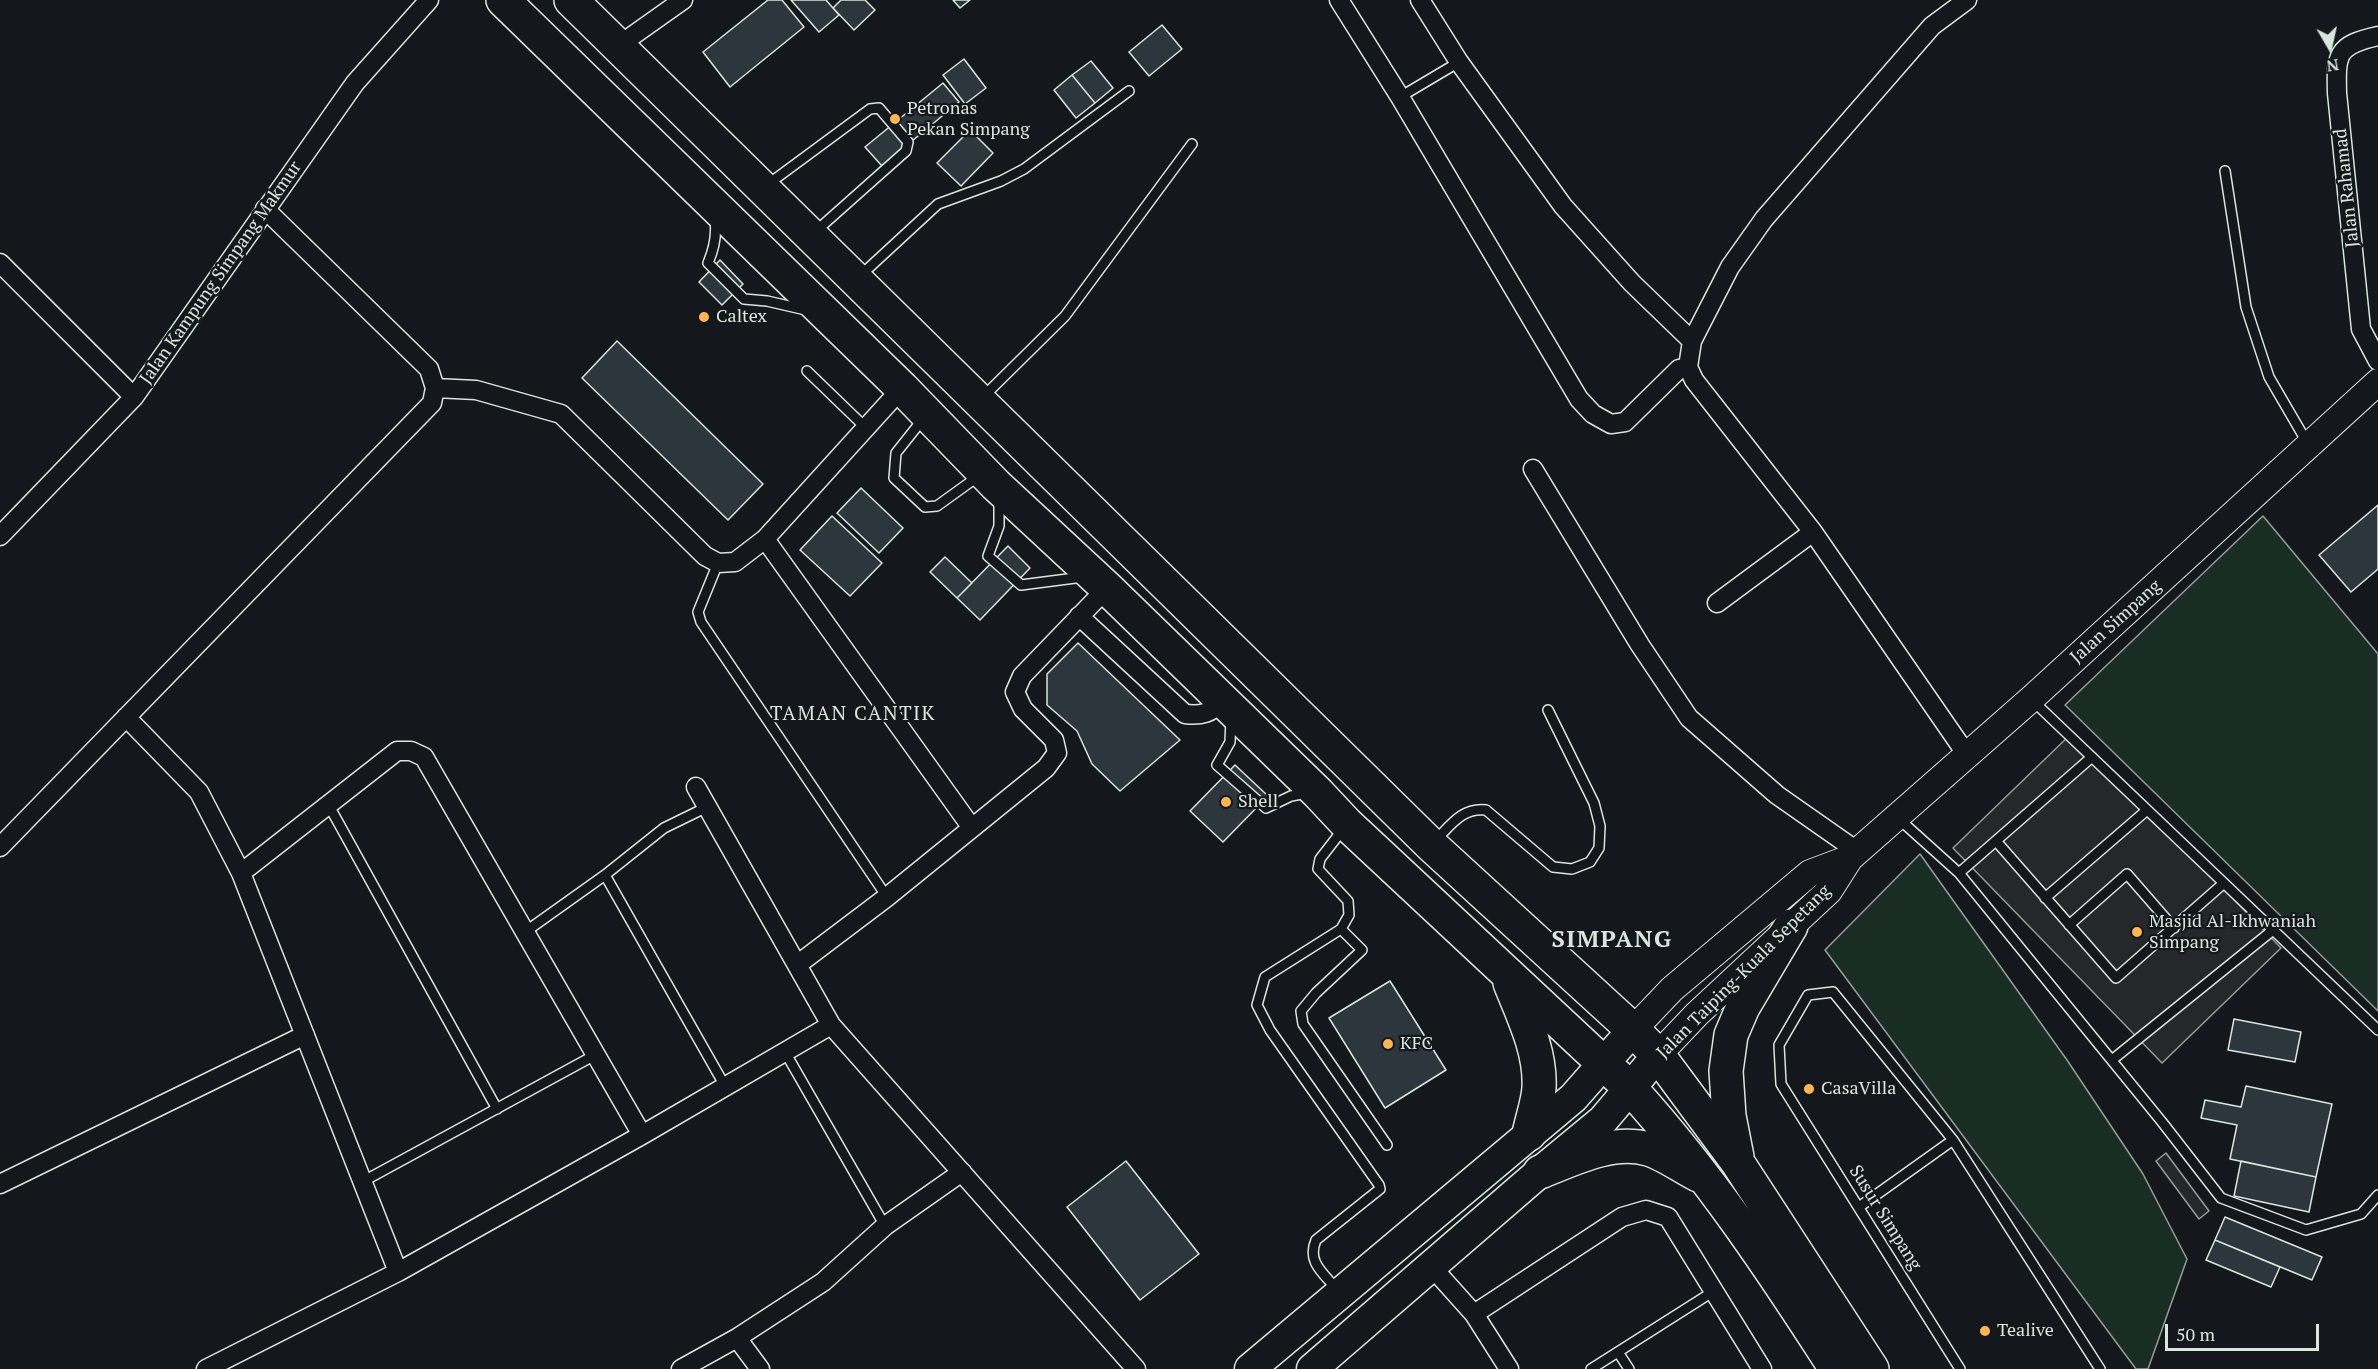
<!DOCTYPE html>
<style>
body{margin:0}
#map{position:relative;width:2378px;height:1369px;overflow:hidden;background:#14181c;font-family:"PT Serif",serif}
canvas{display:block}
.north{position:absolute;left:2300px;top:18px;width:60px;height:60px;-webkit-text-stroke:4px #14181c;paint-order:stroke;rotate:171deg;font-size:16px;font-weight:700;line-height:24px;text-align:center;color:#d8e6dc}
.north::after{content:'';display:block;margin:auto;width:21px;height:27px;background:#d8e6dc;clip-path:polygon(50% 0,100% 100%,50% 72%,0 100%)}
.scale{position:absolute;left:2165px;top:1324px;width:154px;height:27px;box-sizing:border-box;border:3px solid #d8e6dc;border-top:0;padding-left:8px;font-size:18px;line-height:21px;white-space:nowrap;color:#d8e6dc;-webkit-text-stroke:4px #14181c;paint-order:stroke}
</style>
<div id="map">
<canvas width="2378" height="1369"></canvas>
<div class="north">N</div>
<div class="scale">50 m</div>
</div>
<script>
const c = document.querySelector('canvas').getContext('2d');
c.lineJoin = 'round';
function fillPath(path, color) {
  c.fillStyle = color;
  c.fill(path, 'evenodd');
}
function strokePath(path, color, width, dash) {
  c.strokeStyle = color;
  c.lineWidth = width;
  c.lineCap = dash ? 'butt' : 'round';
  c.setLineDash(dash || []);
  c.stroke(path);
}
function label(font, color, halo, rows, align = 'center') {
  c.font = font + ' "PT Serif",serif';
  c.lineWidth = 4.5;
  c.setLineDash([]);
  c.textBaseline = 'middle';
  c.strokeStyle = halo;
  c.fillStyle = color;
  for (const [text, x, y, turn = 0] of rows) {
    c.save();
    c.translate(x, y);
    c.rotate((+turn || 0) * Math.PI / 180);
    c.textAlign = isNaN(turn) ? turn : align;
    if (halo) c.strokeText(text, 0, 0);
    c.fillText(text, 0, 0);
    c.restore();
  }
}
const green = new Path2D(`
 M 2263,516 L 2378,654 L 2378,1011 L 2065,705 Z
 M 1920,854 L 2067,1060 L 2143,1174 L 2187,1259 L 2148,1369 L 2136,1369 L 1825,950 Z`);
fillPath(green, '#1a2d24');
strokePath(green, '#939e99', 1.5);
const parking = new Path2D(`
 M 2072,733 L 2281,948 L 2162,1063 L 1953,848 Z
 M 2166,1153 L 2209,1211 L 2199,1219 L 2156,1161 Z`);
fillPath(parking, '#24282b');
strokePath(parking, '#939e99', 1.5);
const building = new Path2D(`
 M 768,0 L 782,0 L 804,27 L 730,87 L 703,52 Z
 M 791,0 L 826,0 L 839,15 L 819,32 Z
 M 841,0 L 865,0 L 875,10 L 854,30 L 833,8 Z
 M 953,0 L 970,0 L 960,8 Z
 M 1162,25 L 1182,49 L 1149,76 L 1129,52 Z
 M 964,59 L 986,88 L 965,104 L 943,75 Z
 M 1091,61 L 1113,88 L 1095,103 L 1072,75 Z
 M 1072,75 L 1095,103 L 1076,118 L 1054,90 Z
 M 943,83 L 959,102 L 882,166 L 865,147 Z
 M 970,130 L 993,153 L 961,186 L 937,163 Z
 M 720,260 L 743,284 L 722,305 L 699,282 Z
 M 617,341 L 763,484 L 728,520 L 582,378 Z
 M 861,488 L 903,528 L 879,553 L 837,513 Z
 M 2378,505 L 2378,569 L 2351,592 L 2319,555 Z
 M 832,516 L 882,563 L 850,596 L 800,550 Z
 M 1008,546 L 1030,568 L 980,620 L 957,598 Z
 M 945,557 L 972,583 L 957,598 L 930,572 Z
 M 1078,643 L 1180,740 L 1120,791 L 1092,764 L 1077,731 L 1047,705 L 1047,674 Z
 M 1235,765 L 1268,796 L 1223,842 L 1190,811 Z
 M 1390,981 L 1446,1070 L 1385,1108 L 1329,1018 Z
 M 2234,1019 L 2301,1032 L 2295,1062 L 2228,1050 Z
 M 2246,1086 L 2332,1104 L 2316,1177 L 2230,1159 L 2237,1125 L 2201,1118 L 2205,1100 L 2241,1107 Z
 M 1126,1161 L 1199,1254 L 1140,1300 L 1067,1207 Z
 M 2241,1161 L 2316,1177 L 2309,1212 L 2234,1196 Z
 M 2225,1217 L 2322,1257 L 2312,1280 L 2215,1240 Z
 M 2215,1240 L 2280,1267 L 2271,1287 L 2206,1260 Z`);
fillPath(building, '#2c363c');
strokePath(building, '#d8e6dc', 1.5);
const lane = new Path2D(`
 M 1400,97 L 1459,62
 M 2225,171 L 2246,307 L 2269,377 L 2308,444
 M 767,185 L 870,109 L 879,108 L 908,142 L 906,151 L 816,231
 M 715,220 C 717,235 714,249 708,263 L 744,299 L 767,301 L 806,310
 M 860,276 L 938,204 L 1001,181 L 1024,169 L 1129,91
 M 807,371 L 866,428
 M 982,398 L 1065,316 L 1192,144
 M 923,419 L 896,453 L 894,478 L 925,507 L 937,506 L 980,475
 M 999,501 L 999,526 L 988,556 L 1021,585 L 1083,577
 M 718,563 L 698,612 L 701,622 L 887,897
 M 2032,700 L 2378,1030
 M 1231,719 L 1230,742 L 1217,765 L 1266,808 L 1291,796 L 1307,793
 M 328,804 L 497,1109
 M 1899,819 L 1959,873 L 2162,1122 L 2221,1198 L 2306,1230 L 2361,1214 L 2378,1195
 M 1435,841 C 1450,826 1462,807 1486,810 L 1553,867 L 1572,869 L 1590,862 L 1599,848 L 1600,826 L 1594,803 L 1548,710
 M 1996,841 L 2116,978 L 2224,883
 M 1959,873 L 2092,757
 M 605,875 L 725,1086
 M 2045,898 L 2147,810
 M 2069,925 L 2127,874 L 2174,928
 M 1341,929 L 1362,950 L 1316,993 L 1301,1011 L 1303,1024 L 1387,1145
 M 525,932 L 605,875 L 664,828 L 707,807
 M 785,1052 L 885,1226
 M 2112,1060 L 2273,930
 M 362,1182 L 595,1055
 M 1859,1207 L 1953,1140
 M 1338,1291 C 1325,1274 1306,1263 1316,1240 L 1380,1189 L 1379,1185 L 1270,1030 L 1257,1005 L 1265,977 L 1341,929 L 1349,915 L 1348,901 L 1318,869 L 1320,859 L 1344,828
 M 1618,1352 L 1629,1369
 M 1591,1369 L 1714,1291
 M 1960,1369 L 1781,1084 L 1779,1045 L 1808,995 L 1833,992 L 1953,1140 L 2100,1369`);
const street = new Path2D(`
 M 1339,0 L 1400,97 L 1579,399 L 1593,414 L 1611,424 L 1625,422 L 1679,369 L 1688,367
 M 1420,0 L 1459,62 L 1563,206 L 1632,283 L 1692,341
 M 1967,0 L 1932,26 L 1764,219 L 1730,267 L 1692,341 L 1688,367 L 1694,380 L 1813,532 L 1967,755
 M 2378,36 C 2336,45 2336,55 2337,93 L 2361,329 L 2378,361
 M 618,46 L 683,0
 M 0,263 L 134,397
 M 435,388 L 476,390 L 561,414 L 705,556 L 718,563 L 735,562 L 765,539 L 902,388
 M 1533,469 L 1640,645 L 1689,718 L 1777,795 L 1857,851
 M 0,536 L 134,397 L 355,83 L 429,0
 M 765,539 L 972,828
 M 1717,603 L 1813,532
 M 1079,616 L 1185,714 C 1202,716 1211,713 1223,701
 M 126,717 L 199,792 L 241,873 L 398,1272
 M 696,787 L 831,1025 L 1136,1369
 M 0,847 L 432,403 L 435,388 L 429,369 L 265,209
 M 241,873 L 397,751 L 411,751 L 424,757 L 642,1135
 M 797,965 L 887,897 L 1046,768 L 1057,753 L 1054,740 L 1023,709 L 1015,692 L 1022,676 L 1107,588
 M 0,1184 L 305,1035
 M 1431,1266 L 1474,1314 L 1509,1369
 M 1474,1314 L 1622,1217 L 1646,1210 L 1668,1217 L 1762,1369
 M 737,1338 L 760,1369
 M 206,1369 L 398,1272 L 642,1135 L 831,1025
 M 681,1369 L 737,1338 L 823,1282 L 885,1226 L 962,1172`);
const secondary = new Path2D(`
 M 1633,1030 L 1672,989 L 1810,873 L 1850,858
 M 1658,1055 L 1697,1014 L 1829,891 L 1850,858 L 2031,699 L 2378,382`);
const primary = new Path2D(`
 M 1250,1369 L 1573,1098 L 1633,1030
 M 1312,1369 L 1540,1172 L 1603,1120 L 1658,1055`);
const highway = new Path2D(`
 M 503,0 L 902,388 L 996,485 L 1107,588 L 1318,793 L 1347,824 L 1631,1089 C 1709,1175 1773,1271 1836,1369
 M 571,0 L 1431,845 L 1633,1030 L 1658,1055 L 1738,1163 L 1872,1369
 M 1510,983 C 1523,1016 1541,1051 1539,1088 C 1538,1103 1532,1119 1529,1134
 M 1737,1157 L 1729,1116 L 1726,1071 L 1731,1035 L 1743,1007 L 1791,926
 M 1540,1172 C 1573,1159 1612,1139 1648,1149 C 1665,1154 1682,1167 1698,1175`);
strokePath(lane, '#d8e6dc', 12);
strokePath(street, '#d8e6dc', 21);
strokePath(secondary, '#d8e6dc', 28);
strokePath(primary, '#d8e6dc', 33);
strokePath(highway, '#d8e6dc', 36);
strokePath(lane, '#14181c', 9);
strokePath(street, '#14181c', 18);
strokePath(secondary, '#14181c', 26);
strokePath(primary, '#14181c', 30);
strokePath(highway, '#14181c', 33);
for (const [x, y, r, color] of [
 [895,119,6,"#ffb74d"],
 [704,317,6,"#ffb74d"],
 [1226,802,6,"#ffb74d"],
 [2137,932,6,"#ffb74d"],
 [1388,1044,6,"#ffb74d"],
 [1809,1089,6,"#ffb74d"],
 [1985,1331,6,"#ffb74d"]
]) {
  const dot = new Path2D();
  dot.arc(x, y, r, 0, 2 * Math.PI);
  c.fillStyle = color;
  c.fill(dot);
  strokePath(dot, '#14181c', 2);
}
label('18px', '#d8e6dc', '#14181c', [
 ["Petronas",907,109],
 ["Pekan Simpang",907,130],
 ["Caltex",716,317],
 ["Shell",1238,802],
 ["Masjid Al-Ikhwaniah",2149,922],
 ["Simpang",2149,943],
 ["KFC",1400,1044],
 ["CasaVilla",1821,1089],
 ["Tealive",1997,1331]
], 'left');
label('18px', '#d8e6dc', '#14181c', [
 ["Jalan Rahamad",2347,188,-96],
 ["Jalan Kampung Simpang Makmur",221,273,-55],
 ["Jalan Simpang",2116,622,-42],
 ["Jalan Taiping-Kuala Sepetang",1744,972,-45],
 ["Susur Simpang",1885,1218,58]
]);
c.letterSpacing = '1.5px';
label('20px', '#d8e6dc', '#14181c', [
 ["TAMAN CANTIK",853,714]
]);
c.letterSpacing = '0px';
c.letterSpacing = '1.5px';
label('bold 24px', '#d8e6dc', '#14181c', [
 ["SIMPANG",1612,940]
]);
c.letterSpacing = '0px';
</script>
